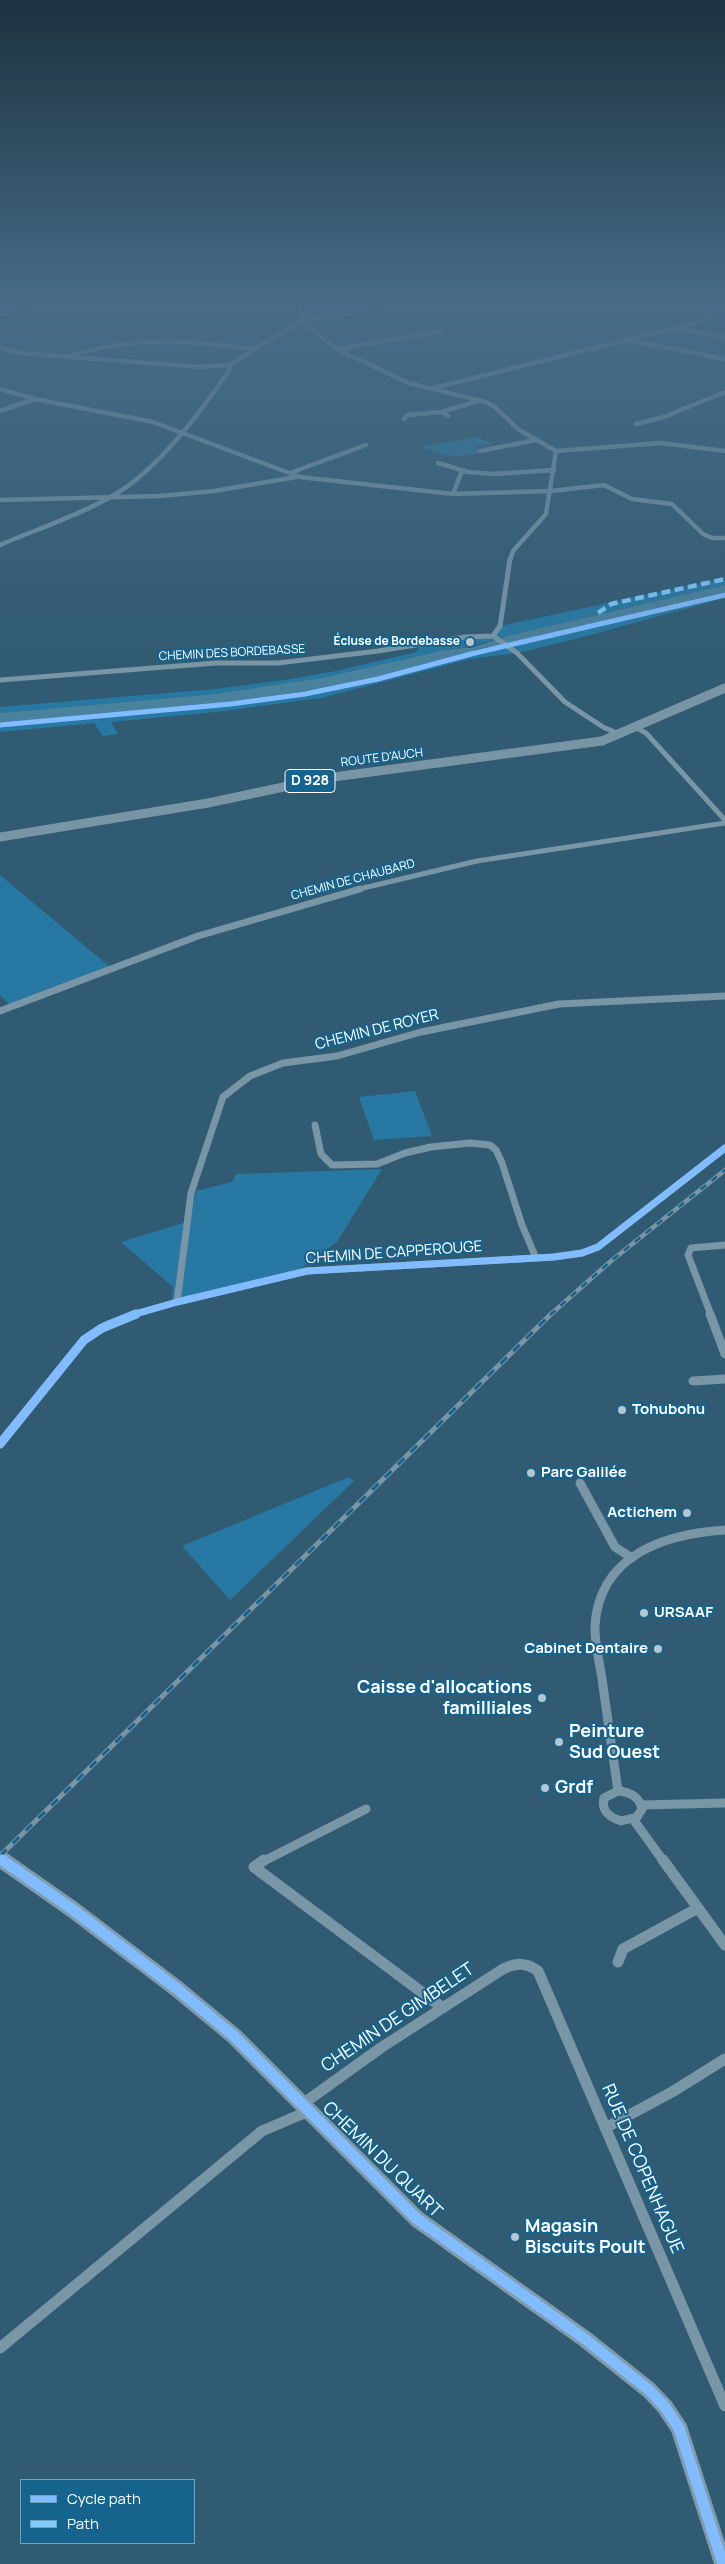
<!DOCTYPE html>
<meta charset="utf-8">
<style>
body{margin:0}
#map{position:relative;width:725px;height:2564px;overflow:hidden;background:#315b72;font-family:Manrope,sans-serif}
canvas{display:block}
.legend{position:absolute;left:20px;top:2479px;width:175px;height:65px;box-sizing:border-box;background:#16638d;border:1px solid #73a1bb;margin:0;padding:6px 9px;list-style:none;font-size:15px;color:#fff}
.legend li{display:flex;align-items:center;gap:10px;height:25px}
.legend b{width:25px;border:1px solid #73a1bb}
</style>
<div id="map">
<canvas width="725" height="2564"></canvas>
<ul class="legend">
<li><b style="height:6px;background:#80bcff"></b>Cycle path</li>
<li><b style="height:6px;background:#80caff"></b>Path</li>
</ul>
</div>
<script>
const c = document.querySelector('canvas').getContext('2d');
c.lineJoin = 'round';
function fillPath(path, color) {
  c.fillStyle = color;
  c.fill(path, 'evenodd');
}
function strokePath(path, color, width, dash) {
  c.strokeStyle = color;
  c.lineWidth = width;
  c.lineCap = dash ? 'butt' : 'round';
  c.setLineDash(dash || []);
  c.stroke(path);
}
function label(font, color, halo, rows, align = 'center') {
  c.font = font + ' Manrope,sans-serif';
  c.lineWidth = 4;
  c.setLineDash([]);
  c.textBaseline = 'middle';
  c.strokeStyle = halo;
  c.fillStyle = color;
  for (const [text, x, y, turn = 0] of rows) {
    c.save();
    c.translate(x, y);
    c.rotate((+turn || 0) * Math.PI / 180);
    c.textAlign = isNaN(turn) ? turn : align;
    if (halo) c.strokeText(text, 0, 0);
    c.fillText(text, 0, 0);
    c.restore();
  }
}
fillPath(new Path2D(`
 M 479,437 L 491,444 L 475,447 L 483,453 L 454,457 L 420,447 Z
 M 725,578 L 725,585 L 511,635 L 468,647 L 445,650 L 321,678 L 214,694 L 0,713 L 0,707 L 215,689 L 285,680 L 336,671 L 417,652 L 420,644 L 493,636 L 500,626 Z
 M 725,592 L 725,598 L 579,638 L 517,653 L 470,659 L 321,698 L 216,712 L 111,722 L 118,734 L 103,736 L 94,723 L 0,732 L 0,723 L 231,703 L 303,693 Z
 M 0,875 L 110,967 L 10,1005 L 0,995 Z
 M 415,1091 L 432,1136 L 374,1140 L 359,1097 Z
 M 382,1169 L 337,1242 L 300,1269 L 172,1300 L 173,1287 L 121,1242 L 190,1221 L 196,1191 L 232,1182 L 236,1174 Z
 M 349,1477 L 354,1481 L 230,1600 L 182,1546 Z`), '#2778a2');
fillPath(new Path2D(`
 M 725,585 L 725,592 L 519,641 L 474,650 L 475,651 C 446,662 416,668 387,675 C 260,705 130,712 0,723 L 0,713 L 214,694 L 321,678 L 445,650 L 473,647 L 511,635 Z`), '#4a819d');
strokePath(new Path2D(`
 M 299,303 L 304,324 L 339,350 L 408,383 L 486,402 L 495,407 L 519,430 L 556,451
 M 0,315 L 54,305 L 127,303
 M 336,316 L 333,305 L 359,303
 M 678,328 L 725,338
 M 628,340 L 725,359
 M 0,348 L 21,353 L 199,367 L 229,365
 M 338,349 L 443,331
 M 71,356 C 134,335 188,341 252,349
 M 434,388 L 694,323 L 725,308
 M 0,389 L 35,399 L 153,422 L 300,477 L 453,494 L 551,491 L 604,485 L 632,499 L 672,504 L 703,534 L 712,538 L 725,538
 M 0,411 L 35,399
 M 448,416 L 441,412 L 478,401
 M 404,419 L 407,415 L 441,412
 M 636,424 L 664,417 L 725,392
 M 480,451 L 536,440
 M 556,451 L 661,443 L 725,451
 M 438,463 L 468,472 L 494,474 L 554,470
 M 290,473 L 366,445
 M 453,494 L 461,473 L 465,471
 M 0,500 L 160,496 L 214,491 L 296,477
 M 0,545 C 41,527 103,508 137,479 C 173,449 204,407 230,369 L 229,365 L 302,320 L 432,303
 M 510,560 L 513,551 L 546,514 L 556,451`), '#7896a6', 4.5);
strokePath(new Path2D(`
 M 493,636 L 500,626 L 510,559
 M 493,636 L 517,653 L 565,702 L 603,727 L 621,735
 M 0,680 L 216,663 L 278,663 L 378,651 L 465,637 L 493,636
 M 637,728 L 646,733 L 725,820
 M 355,890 L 477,861 L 725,823`), '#7896a6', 5);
strokePath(new Path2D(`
 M 0,1011 L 198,936 L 360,889
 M 315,1125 L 321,1154 L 332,1165 L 377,1164 L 405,1153 L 431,1147 L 470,1143 L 490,1145 L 496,1150 L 502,1163 L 522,1225 L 536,1258
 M 177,1302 L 191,1193 L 223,1097 L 250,1076 L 283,1063 L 337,1056 L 421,1032 L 559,1004 L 725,996
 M 132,1315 L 177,1302 L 307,1271 L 554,1257 L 582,1253 L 598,1247 L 725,1148
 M 711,1315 L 688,1255 L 691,1248 L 725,1245`), '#7896a6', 7);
strokePath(new Path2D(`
 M 710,1314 L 725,1354
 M 693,1381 L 725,1379
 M 0,1444 L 84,1340 L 102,1328 L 136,1314
 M 580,1483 L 615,1547 L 632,1558
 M 618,1791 C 613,1756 608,1721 603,1686 C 601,1667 594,1644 595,1625 C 600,1555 664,1534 725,1530
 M 618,1791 C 630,1792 639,1796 642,1809 L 637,1817 L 621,1821 C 609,1817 601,1811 604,1798 Z
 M 642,1805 L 725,1803
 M 633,1819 L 664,1862
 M 262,1862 L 366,1809`), '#7896a6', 9);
strokePath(new Path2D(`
 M 264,1860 L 254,1867 L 443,2008
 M 663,1860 L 725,1945
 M 618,1962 L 623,1949 L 698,1908
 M 304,2103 L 382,2047 L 503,1969 C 516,1963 526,1962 538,1971 L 725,2406
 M 605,2128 L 672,2092 L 725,2059
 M 0,2348 L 262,2131 L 309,2111`), '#7896a6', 11);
strokePath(new Path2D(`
 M 0,1859 L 4,1862`), '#809cab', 13);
strokePath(new Path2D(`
 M 2,1860 L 72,1909 L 176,1988 L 234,2036 L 417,2219 L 585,2339 L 649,2390 L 665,2407 L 679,2428 L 723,2564`), '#809cab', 17);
strokePath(new Path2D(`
 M 0,837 L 208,803 L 326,778 L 602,741 L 725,688`), '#7895a5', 9);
const railFar2 = new Path2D(`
 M 0,304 L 63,303`);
const railFar1 = new Path2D(`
 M 550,1315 L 611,1261 L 725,1170`);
const rail = new Path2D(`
 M 0,1856 L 551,1314`);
strokePath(railFar2, '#7a96a5', 2.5);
strokePath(railFar1, '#7a96a5', 4.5);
strokePath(rail, '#7a96a5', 5);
strokePath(railFar2, '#16638d', 1, [4.5]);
strokePath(railFar1, '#16638d', 2.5, [7]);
strokePath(rail, '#16638d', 3, [9]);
strokePath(new Path2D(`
 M 598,613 L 611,604 L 725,579`), '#80caff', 4.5, [9, 4.5]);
strokePath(new Path2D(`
 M 0,725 L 231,704 L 305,694 L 378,679 L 475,653 L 725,595`), '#80bcff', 5);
strokePath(new Path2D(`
 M 132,1315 L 177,1302 L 307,1271 L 554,1257 L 582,1253 L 598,1247 L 725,1148`), '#80bcff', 7);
strokePath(new Path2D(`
 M 0,1444 L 84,1340 L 102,1328 L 136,1314
 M 0,1859 L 4,1862`), '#80bcff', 9);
strokePath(new Path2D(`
 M 2,1860 L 72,1909 L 176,1988 L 234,2036 L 417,2219 L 585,2339 L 649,2390 L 665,2407 L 679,2428 L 723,2564`), '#80bcff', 11);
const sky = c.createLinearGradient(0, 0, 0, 662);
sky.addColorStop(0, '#1b323f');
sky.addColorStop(0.46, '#486c87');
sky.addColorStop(1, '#486c8700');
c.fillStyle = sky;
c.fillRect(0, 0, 725, 662);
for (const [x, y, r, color] of [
 [470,642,5,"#b7c6ce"],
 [622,1410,5,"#b7c6ce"],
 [531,1473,5,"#b7c6ce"],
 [687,1513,5,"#b7c6ce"],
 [644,1613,5,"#b7c6ce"],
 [658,1649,5,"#b7c6ce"],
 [542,1698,5,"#b7c6ce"],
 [559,1742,5,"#b7c6ce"],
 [545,1788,5,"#b7c6ce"],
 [515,2237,5,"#b7c6ce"]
]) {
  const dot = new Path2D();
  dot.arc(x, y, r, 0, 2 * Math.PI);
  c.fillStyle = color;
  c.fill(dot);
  strokePath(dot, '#16638d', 2);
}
label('bold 12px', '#fff', '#16638d', [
 ["Écluse de Bordebasse",460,642]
], 'right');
label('12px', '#fff', '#16638d', [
 ["CHEMIN DES BORDEBASSE",232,653,-3],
 ["ROUTE D'AUCH",382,758,-7],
 ["CHEMIN DE CHAUBARD",353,880,-15]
]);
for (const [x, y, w] of [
 [310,781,50]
]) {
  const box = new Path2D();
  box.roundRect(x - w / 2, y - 11.5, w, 23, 4);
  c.fillStyle = '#16638d';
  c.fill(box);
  strokePath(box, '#fff', 1);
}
label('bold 14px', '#fff', null, [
 ["D 928",310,781]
]);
label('15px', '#fff', '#16638d', [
 ["CHEMIN DE ROYER",377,1030,-14],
 ["CHEMIN DE CAPPEROUGE",394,1253,-4]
]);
label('bold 15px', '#fff', '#16638d', [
 ["Tohubohu",632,1410],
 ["Parc Galilée",541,1473],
 ["Actichem",677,1513,"right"],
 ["URSAAF",654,1613],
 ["Cabinet Dentaire",648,1649,"right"]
], 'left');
label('bold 18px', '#fff', '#16638d', [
 ["Caisse d'allocations",532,1688,"right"],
 ["familliales",532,1709,"right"],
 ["Peinture",569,1732],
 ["Sud Ouest",569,1753],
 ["Grdf",555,1788],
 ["Magasin",525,2227],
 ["Biscuits Poult",525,2248]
], 'left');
label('18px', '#fff', '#16638d', [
 ["CHEMIN DE GIMBELET",398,2018,-34],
 ["CHEMIN DU QUART",382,2160,44],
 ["RUE DE COPENHAGUE",642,2169,67]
]);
</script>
